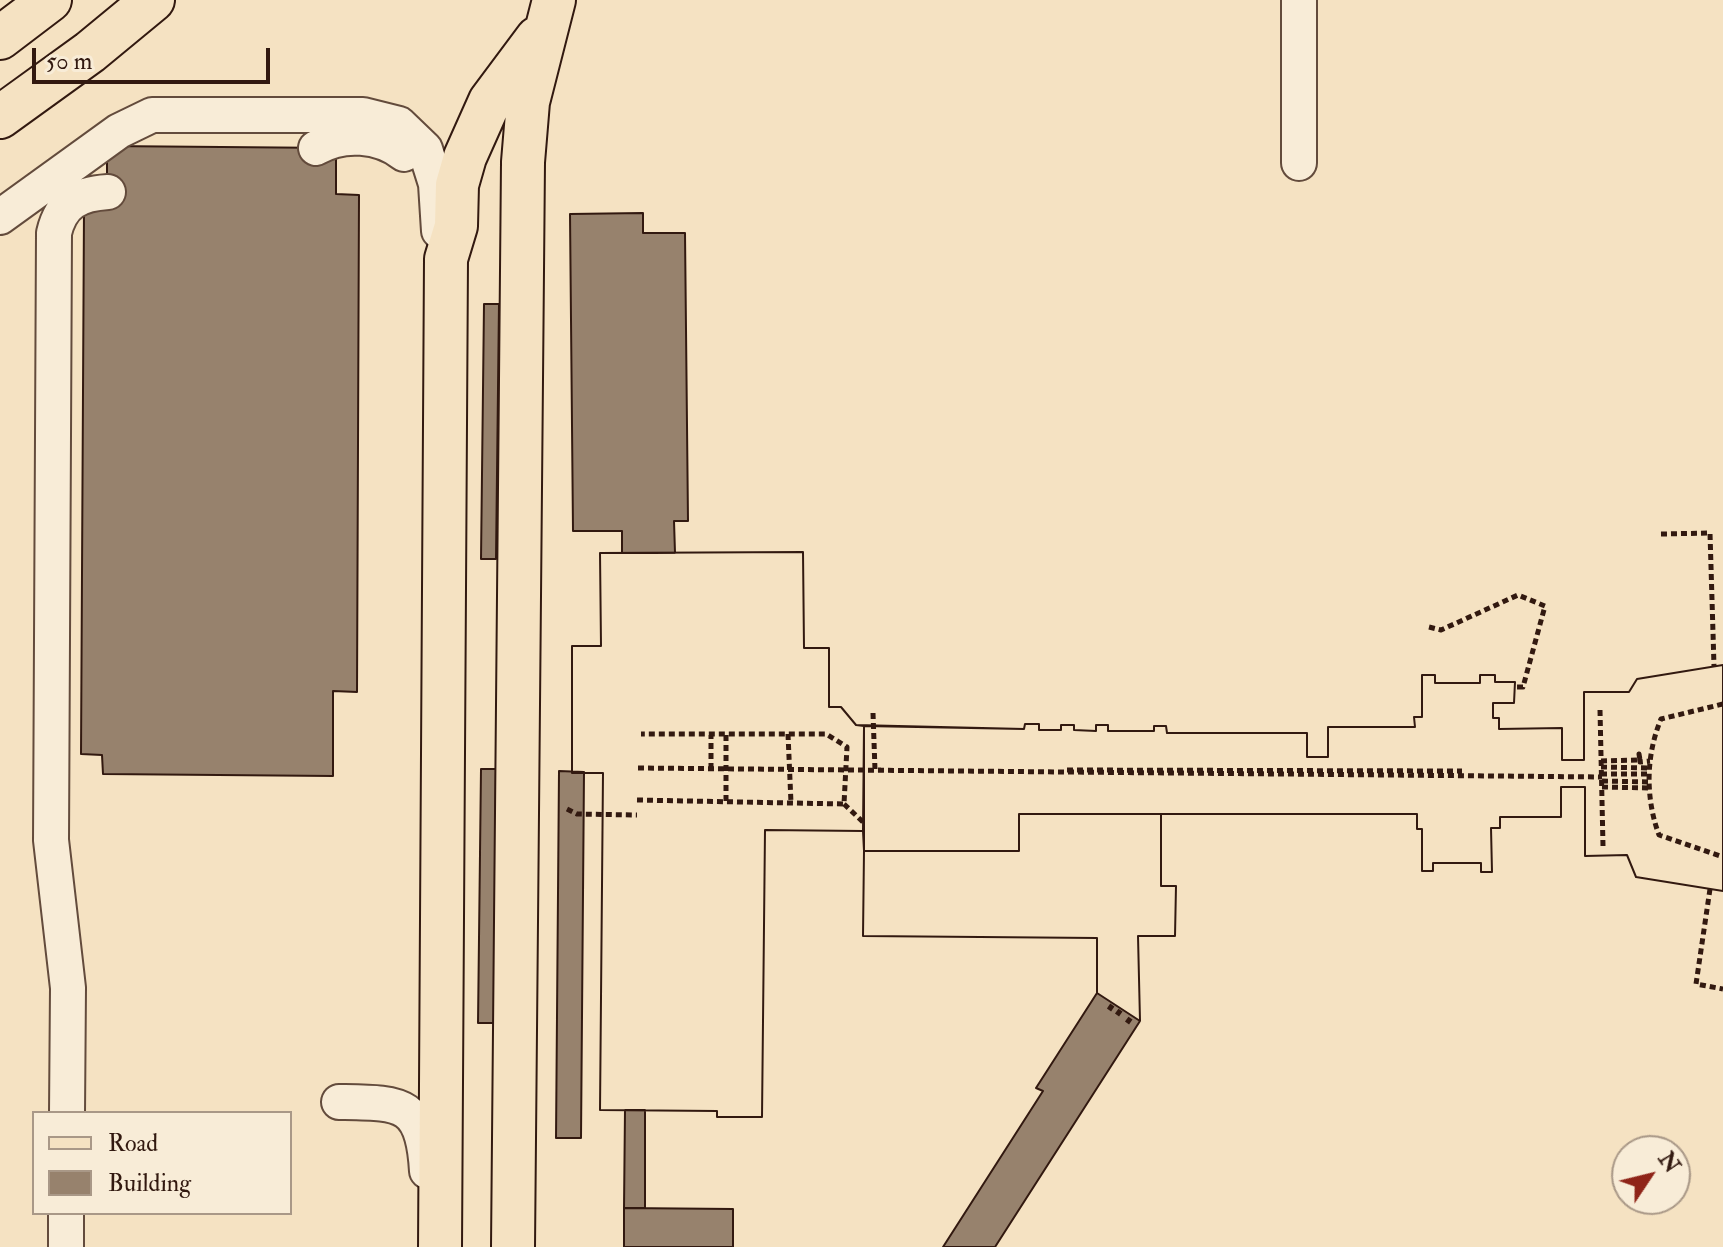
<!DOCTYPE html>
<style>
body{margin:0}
#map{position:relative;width:1723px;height:1247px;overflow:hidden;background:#f5e2c2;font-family:"IM FELL Double Pica",serif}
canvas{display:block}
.legend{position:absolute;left:32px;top:1111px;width:260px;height:104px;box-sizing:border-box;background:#f8ecd7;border:2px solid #a99887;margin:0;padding:10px 14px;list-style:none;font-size:24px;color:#321910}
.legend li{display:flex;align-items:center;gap:16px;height:40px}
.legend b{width:40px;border:2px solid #a99887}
.north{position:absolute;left:1611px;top:1135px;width:80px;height:80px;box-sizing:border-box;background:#f8ecd7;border:2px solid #a99887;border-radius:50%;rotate:55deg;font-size:22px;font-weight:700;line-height:32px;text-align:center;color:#321910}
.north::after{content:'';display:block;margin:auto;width:28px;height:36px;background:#8f2418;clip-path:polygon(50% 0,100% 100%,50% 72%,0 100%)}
.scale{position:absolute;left:32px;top:48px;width:238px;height:36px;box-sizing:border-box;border:4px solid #321910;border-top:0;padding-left:10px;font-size:24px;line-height:28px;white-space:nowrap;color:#321910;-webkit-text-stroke:6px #f8ecd7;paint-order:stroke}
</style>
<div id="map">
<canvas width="1723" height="1247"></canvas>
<ul class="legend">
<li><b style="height:10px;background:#f5e2c2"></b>Road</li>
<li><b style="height:22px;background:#97826d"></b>Building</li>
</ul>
<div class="north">N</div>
<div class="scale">50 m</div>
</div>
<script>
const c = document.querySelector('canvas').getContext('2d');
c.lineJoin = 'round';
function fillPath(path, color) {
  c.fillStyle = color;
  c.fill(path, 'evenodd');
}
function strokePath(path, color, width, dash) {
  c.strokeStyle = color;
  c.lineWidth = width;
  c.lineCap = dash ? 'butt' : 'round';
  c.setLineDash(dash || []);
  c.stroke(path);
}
const building = new Path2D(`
 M 107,146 L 336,148 L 336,194 L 359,195 L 357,692 L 333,691 L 333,776 L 103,774 L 102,755 L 81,754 L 84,210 L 107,210 Z
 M 643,213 L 643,233 L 685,233 L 688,521 L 674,521 L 675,553 L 622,553 L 622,531 L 573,531 L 570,214 Z
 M 484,304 L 499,304 L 496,559 L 481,559 Z
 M 803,552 L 804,648 L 829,648 L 829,707 L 841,707 L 856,725 L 864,726 L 863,831 L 765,830 L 762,1117 L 717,1117 L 717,1111 L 600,1110 L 603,773 L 572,773 L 572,646 L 601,646 L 600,553 Z
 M 803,552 L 804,648 L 829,648 L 829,707 L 841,707 L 856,725 L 1024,729 L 1025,724 L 1039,724 L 1039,730 L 1061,730 L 1061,725 L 1074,725 L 1074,730 L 1096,731 L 1096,725 L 1108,725 L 1108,731 L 1154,731 L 1154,726 L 1166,726 L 1167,733 L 1307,733 L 1307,757 L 1328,757 L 1328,727 L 1415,727 L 1414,717 L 1422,717 L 1422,675 L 1435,675 L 1435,683 L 1480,683 L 1480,675 L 1495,675 L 1495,682 L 1515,682 L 1514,703 L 1493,703 L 1493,718 L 1499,718 L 1499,729 L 1562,728 L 1562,760 L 1584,760 L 1584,692 L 1629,692 L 1637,679 L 1723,665 L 1723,891 L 1636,877 L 1627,855 L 1585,856 L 1585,787 L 1561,787 L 1561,817 L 1500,817 L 1500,828 L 1491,828 L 1492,872 L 1481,872 L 1481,863 L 1433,863 L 1433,871 L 1422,871 L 1422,829 L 1417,829 L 1417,814 L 1019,814 L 1019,851 L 864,851 L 863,831 L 765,830 L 762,1117 L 717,1117 L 717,1111 L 600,1110 L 603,773 L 572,773 L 572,646 L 601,646 L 600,553 Z
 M 1723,665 L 1723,891 L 1636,877 L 1627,855 L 1585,856 L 1585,787 L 1561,787 L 1561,817 L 1500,817 L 1500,828 L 1491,828 L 1492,872 L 1481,872 L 1481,863 L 1433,863 L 1433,871 L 1422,871 L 1422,829 L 1417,829 L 1417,814 L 1019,814 L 1019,851 L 864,851 L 864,726 L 1024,729 L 1025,724 L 1039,724 L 1039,730 L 1061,730 L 1061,725 L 1074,725 L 1074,730 L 1096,731 L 1096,725 L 1108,725 L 1108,731 L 1154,731 L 1154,726 L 1166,726 L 1167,733 L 1307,733 L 1307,757 L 1328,757 L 1328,727 L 1415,727 L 1414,717 L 1422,717 L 1422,675 L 1435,675 L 1435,683 L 1480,683 L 1480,675 L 1495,675 L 1495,682 L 1515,682 L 1514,703 L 1493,703 L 1493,718 L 1499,718 L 1499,729 L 1562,728 L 1562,760 L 1584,760 L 1584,692 L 1629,692 L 1637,679 Z
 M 481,769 L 496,769 L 494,1023 L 478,1023 Z
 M 559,771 L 584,772 L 581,1138 L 556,1138 Z
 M 1019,814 L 1161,814 L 1161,886 L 1176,886 L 1175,936 L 1138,936 L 1140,1021 L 1097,993 L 1097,938 L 863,936 L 864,851 L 1019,851 Z
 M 1019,814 L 1161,814 L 1161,886 L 1176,886 L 1175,936 L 1138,936 L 1140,1021 L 995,1247 L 943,1247 L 1043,1091 L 1036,1088 L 1097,993 L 1097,938 L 863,936 L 864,851 L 1019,851 Z
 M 1097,993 L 1140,1021 L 995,1247 L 943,1247 L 1043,1091 L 1036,1088 Z
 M 1097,993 L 1140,1021 L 995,1247 L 943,1247 L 1043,1091 L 1036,1088 Z
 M 625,1110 L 645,1110 L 645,1208 L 624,1208 Z
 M 624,1208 L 733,1209 L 733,1247 L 624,1247 Z`);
fillPath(building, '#97826d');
strokePath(building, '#321910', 2);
const minor = new Path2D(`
 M 316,148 C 343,132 380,135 404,154
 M 1299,163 L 1299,0
 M 0,217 L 119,131 L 152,115 L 363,115 L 399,124 L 425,149 L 436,184 L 439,231
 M 339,1102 C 401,1103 423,1101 427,1171
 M 67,1113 L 68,988 L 51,840 L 54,233 C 61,203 78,194 108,192
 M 66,1247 L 66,1213`);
const major = new Path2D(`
 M 0,38 L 50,0
 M 0,117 L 90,52 L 153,0
 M 440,1247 L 446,259 L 456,226 L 457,185 L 465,157 L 490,101 L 537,38
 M 513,1247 L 523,162 L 528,102 L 554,0`);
strokePath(minor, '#634b3c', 38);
strokePath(major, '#321910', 46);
strokePath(new Path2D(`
 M 1661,534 L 1710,533 L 1714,666
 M 1429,627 L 1441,630 L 1518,595 L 1545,606 L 1523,687 L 1515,687
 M 1723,704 L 1661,719 C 1646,755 1645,797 1659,835 L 1723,857
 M 1600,710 L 1603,846
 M 873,713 L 875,770 L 881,770
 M 788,734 L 791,803
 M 726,735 L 726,802
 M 1601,761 L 1640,760 L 1639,754 L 1640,762 L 1650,761
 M 1601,767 L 1649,768
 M 638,768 L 1602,777
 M 711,769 L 711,735
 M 1067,770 L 1462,771
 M 1601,774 L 1650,774
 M 1602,781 L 1650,782
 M 1602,787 L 1650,788
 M 637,800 L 844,804 L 847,747 L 826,734 L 641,734
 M 844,804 L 863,822
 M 567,809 L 577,814 L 637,815
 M 1710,889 L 1696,984 L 1723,989
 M 1109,1010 L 1113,1004
 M 1117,1015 L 1122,1008
 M 1127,1023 L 1132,1016`), '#321910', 5, [6, 4]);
strokePath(minor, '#f8ecd7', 34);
strokePath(major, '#f5e2c2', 42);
</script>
